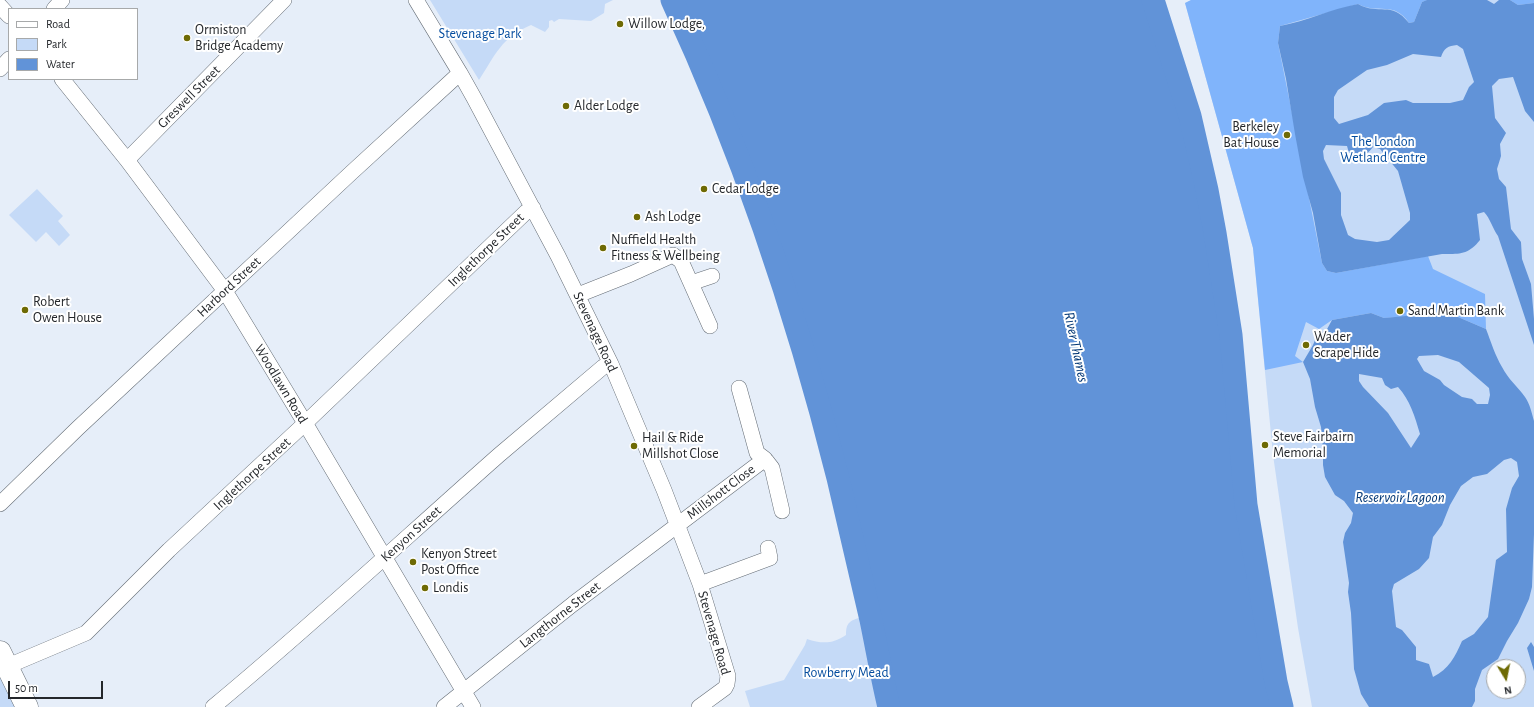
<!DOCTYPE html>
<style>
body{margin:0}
#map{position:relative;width:1534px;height:707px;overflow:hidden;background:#e6eef9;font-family:"Alegreya Sans",sans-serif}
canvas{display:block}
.legend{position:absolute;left:8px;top:8px;width:130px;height:72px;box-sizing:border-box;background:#fff;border:1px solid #a7a9aa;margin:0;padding:5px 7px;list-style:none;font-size:12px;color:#24272b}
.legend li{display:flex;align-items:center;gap:8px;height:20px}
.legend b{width:20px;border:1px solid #a7a9aa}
.north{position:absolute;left:1486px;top:659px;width:40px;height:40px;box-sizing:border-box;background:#fff;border:1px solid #a7a9aa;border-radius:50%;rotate:170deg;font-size:11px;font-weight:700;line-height:16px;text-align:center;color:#24272b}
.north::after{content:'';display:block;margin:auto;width:14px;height:18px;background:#6e6a04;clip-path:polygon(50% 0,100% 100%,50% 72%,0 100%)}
.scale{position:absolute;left:8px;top:681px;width:95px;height:18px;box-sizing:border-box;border:2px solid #24272b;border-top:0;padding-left:5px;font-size:12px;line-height:14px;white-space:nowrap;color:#24272b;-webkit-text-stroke:3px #fff;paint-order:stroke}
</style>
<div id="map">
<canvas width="1534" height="707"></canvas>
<ul class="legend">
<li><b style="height:5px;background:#fff"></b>Road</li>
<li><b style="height:11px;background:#c5daf7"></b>Park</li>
<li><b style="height:11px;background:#6193d8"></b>Water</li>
</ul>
<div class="north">N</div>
<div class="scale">50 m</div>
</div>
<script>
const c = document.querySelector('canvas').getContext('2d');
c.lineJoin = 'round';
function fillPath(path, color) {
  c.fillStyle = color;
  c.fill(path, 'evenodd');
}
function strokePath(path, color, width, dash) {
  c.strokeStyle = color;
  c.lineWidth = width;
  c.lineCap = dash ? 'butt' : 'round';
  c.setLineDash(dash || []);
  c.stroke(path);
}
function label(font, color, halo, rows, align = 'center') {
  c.font = font + ' "Alegreya Sans",sans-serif';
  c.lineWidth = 4;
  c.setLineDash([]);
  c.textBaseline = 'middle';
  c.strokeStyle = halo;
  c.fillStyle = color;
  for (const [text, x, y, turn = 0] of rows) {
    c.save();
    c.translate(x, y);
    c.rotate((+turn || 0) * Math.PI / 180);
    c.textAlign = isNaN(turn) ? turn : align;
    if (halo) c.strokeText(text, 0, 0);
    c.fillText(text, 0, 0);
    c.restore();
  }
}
fillPath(new Path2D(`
 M 430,0 L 613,0 L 605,4 L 604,13 L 591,21 L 559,19 L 554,22 L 552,20 L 549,21 L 549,27 L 545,32 L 531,25 C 501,38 496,54 479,80 Z
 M 1191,0 L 1534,0 L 1534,707 L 1312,707 L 1298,628 L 1273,455 L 1253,248 L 1185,3 ZM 1494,667 L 1518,667 L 1518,691 L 1494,691 Z
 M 37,189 L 63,216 L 58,221 L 70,235 L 59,246 L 46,232 L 36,242 L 9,215 Z
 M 861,617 L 862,625 L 871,622 L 889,707 L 750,707 L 745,691 L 784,680 L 805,645 L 807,639 C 822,644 833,644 846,635 C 846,622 850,621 861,617 Z
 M 0,674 L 15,707 L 0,707 Z`), '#c5daf7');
fillPath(new Path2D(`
 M 1191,0 L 1428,0 L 1422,2 L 1414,22 L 1409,23 C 1394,0 1378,15 1358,4 L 1280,26 L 1278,43 L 1322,263 L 1327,271 L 1336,273 L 1428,256 L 1433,269 L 1485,294 L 1486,329 L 1451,314 L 1384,318 L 1371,313 L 1332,320 L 1319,329 L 1306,322 L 1295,356 L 1303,362 L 1265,370 L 1253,248 L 1185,3 Z
 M 1510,0 L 1534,0 L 1534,3 L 1518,5 Z`), '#80b4fb');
fillPath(new Path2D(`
 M 672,0 L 1153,0 L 1190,116 L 1207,190 L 1215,233 L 1231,335 L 1246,505 L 1276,682 L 1282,707 L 889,707 C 882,678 877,649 871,620 C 860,572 849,525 838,478 C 797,314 742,154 672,0 Z
 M 1427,0 L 1487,0 L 1494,4 L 1499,0 L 1510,0 L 1518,5 L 1534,3 L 1534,122 L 1525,111 L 1513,77 L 1499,79 L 1492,86 L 1495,118 L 1506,133 L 1500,144 L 1501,156 L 1497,169 L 1499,179 L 1506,187 L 1511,229 L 1521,242 L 1522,259 L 1531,284 L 1534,319 L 1534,345 L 1498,236 C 1493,229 1490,218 1484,212 L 1477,214 L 1480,240 C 1468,255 1460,254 1442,254 L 1336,273 L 1327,271 L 1322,263 L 1313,213 L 1303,177 L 1295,134 L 1286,79 L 1278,43 L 1280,26 C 1307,21 1331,9 1358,4 C 1379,16 1391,0 1409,23 L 1414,22 L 1422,2 ZM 1457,45 L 1463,49 L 1474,82 L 1469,87 L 1463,100 L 1450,103 L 1413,103 L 1406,100 L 1384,103 L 1368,115 L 1339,124 L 1334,118 L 1334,97 L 1338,90 L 1367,70 L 1387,65 L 1413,54 L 1441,57 C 1444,48 1448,46 1457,45 ZM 1326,145 L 1347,146 L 1349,153 C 1360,155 1365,158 1373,147 L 1380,149 L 1398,171 L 1410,213 L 1410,220 L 1389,240 L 1377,242 L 1355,239 L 1348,235 L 1341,215 L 1341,193 L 1324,159 L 1323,151 Z
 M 1371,313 L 1384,318 L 1406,316 L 1425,317 L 1451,314 L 1486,329 C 1491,342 1495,355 1502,367 C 1508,379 1518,387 1525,397 C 1530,404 1532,414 1534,421 L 1534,534 L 1532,587 L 1529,599 L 1518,623 L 1507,641 L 1498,659 L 1482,670 L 1475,689 L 1475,701 L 1472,707 L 1369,707 L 1361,694 L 1354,669 L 1351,613 L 1348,592 L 1349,583 L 1343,542 L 1345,533 L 1351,523 L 1353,513 L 1344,501 L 1335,495 L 1325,477 L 1323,465 L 1323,448 L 1321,427 L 1315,407 L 1310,379 L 1303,362 L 1313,345 L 1318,333 L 1326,331 L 1332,320 ZM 1438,355 L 1459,362 L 1489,388 L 1490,395 L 1488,404 L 1477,404 L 1472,399 L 1462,397 L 1444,385 L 1440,380 L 1424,371 L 1417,359 L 1419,356 ZM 1359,374 L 1382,378 L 1385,385 L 1391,389 L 1398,387 C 1410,400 1415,417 1420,434 L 1411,448 L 1388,413 L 1363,387 L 1359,381 ZM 1511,458 L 1517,462 L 1519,476 L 1512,488 L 1506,509 L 1507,552 L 1496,560 L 1488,617 L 1474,634 L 1462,641 C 1455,657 1449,669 1433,677 L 1429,664 L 1416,660 L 1416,647 L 1402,630 L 1396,627 L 1392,591 L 1394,584 L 1419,569 L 1429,558 L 1433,537 L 1442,525 L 1450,505 L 1461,486 L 1473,477 L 1487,474 L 1504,460 Z
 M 1531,642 L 1534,647 L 1534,671 L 1527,648 Z`), '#6193d8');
strokePath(new Path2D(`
 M 672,0 C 743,153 797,314 838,478 C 849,525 860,572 871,620 C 877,649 882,678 889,707
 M 1153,0 L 1190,116 L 1207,190 L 1215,233 L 1231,335 L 1246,505 L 1276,682 L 1282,707`), '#6193d8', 23);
const minor = new Path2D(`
 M 416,0 L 460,73 L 474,98 L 558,256 L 611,364 L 664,490 L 700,584 L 728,676 L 727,684 L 725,688 L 699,707
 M 0,6 L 9,16
 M 54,9 L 62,0
 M 0,69 L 9,59
 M 62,79 L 127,160 L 225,291 L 305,423 L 473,707
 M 127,160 L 284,0
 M 691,283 L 712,276
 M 578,295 L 631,274 L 673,255 L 681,261 L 710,326
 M 739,388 L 757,453 L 765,459
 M 0,504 L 78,428 L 351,173 L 460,73
 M 700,584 L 770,558 L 768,548
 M 8,666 L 86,633 L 169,550 L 299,429 L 526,212 L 533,208
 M 213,707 C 311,626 404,539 499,455 C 534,425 569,396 603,367 L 611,364
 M 444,707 L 573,604 L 765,459 L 772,468 L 782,511`);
const primary = new Path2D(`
 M 0,652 L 27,707`);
strokePath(minor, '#646c75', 16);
strokePath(primary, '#646c75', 23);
strokePath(minor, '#fff', 15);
strokePath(primary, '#fff', 22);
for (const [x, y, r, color] of [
 [620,24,4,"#6e6a04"],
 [187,38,4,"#6e6a04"],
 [566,106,4,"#6e6a04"],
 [1287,135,4,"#6e6a04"],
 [704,189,4,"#6e6a04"],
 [637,217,4,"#6e6a04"],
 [603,248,4,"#6e6a04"],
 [25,310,4,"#6e6a04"],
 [1400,311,4,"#6e6a04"],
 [1306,345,4,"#6e6a04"],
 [1265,445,4,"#6e6a04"],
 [634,446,4,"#6e6a04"],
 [413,562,4,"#6e6a04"],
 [425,588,4,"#6e6a04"]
]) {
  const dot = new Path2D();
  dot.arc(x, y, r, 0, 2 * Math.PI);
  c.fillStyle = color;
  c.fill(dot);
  strokePath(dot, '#fff', 1.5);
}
label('14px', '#24272b', '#fff', [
 ["Willow Lodge,",628,24],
 ["Ormiston",195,30],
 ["Bridge Academy",195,46],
 ["Alder Lodge",574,106],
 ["Berkeley",1279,127,"right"],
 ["Bat House",1279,143,"right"],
 ["Cedar Lodge",712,189],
 ["Ash Lodge",645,217],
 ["Nuffield Health",611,240],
 ["Fitness & Wellbeing",611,256],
 ["Robert",33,302],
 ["Owen House",33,318],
 ["Sand Martin Bank",1408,311],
 ["Wader",1314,337],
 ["Scrape Hide",1314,353],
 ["Steve Fairbairn",1273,437],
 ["Memorial",1273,453],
 ["Hail & Ride",642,438],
 ["Millshot Close",642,454],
 ["Kenyon Street",421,554],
 ["Post Office",421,570],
 ["Londis",433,588]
], 'left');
label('14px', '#044c9e', '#fff', [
 ["Stevenage Park",480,34],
 ["The London",1383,142],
 ["Wetland Centre",1383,158],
 ["Rowberry Mead",846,673]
]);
label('14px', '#24272b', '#fff', [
 ["Greswell Street",189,97,-45],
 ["Inglethorpe Street",486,250,-44],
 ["Harbord Street",229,287,-43],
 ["Stevenage Road",595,332,65],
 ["Woodlawn Road",281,384,59],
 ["Inglethorpe Street",252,474,-43],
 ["Millshott Close",721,492,-37],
 ["Kenyon Street",411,534,-42],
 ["Langthorne Street",560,615,-38],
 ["Stevenage Road",714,633,74]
]);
label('italic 15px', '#043876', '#fff', [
 ["River Thames",1076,347,78],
 ["Reservoir Lagoon",1400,497]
]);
</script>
